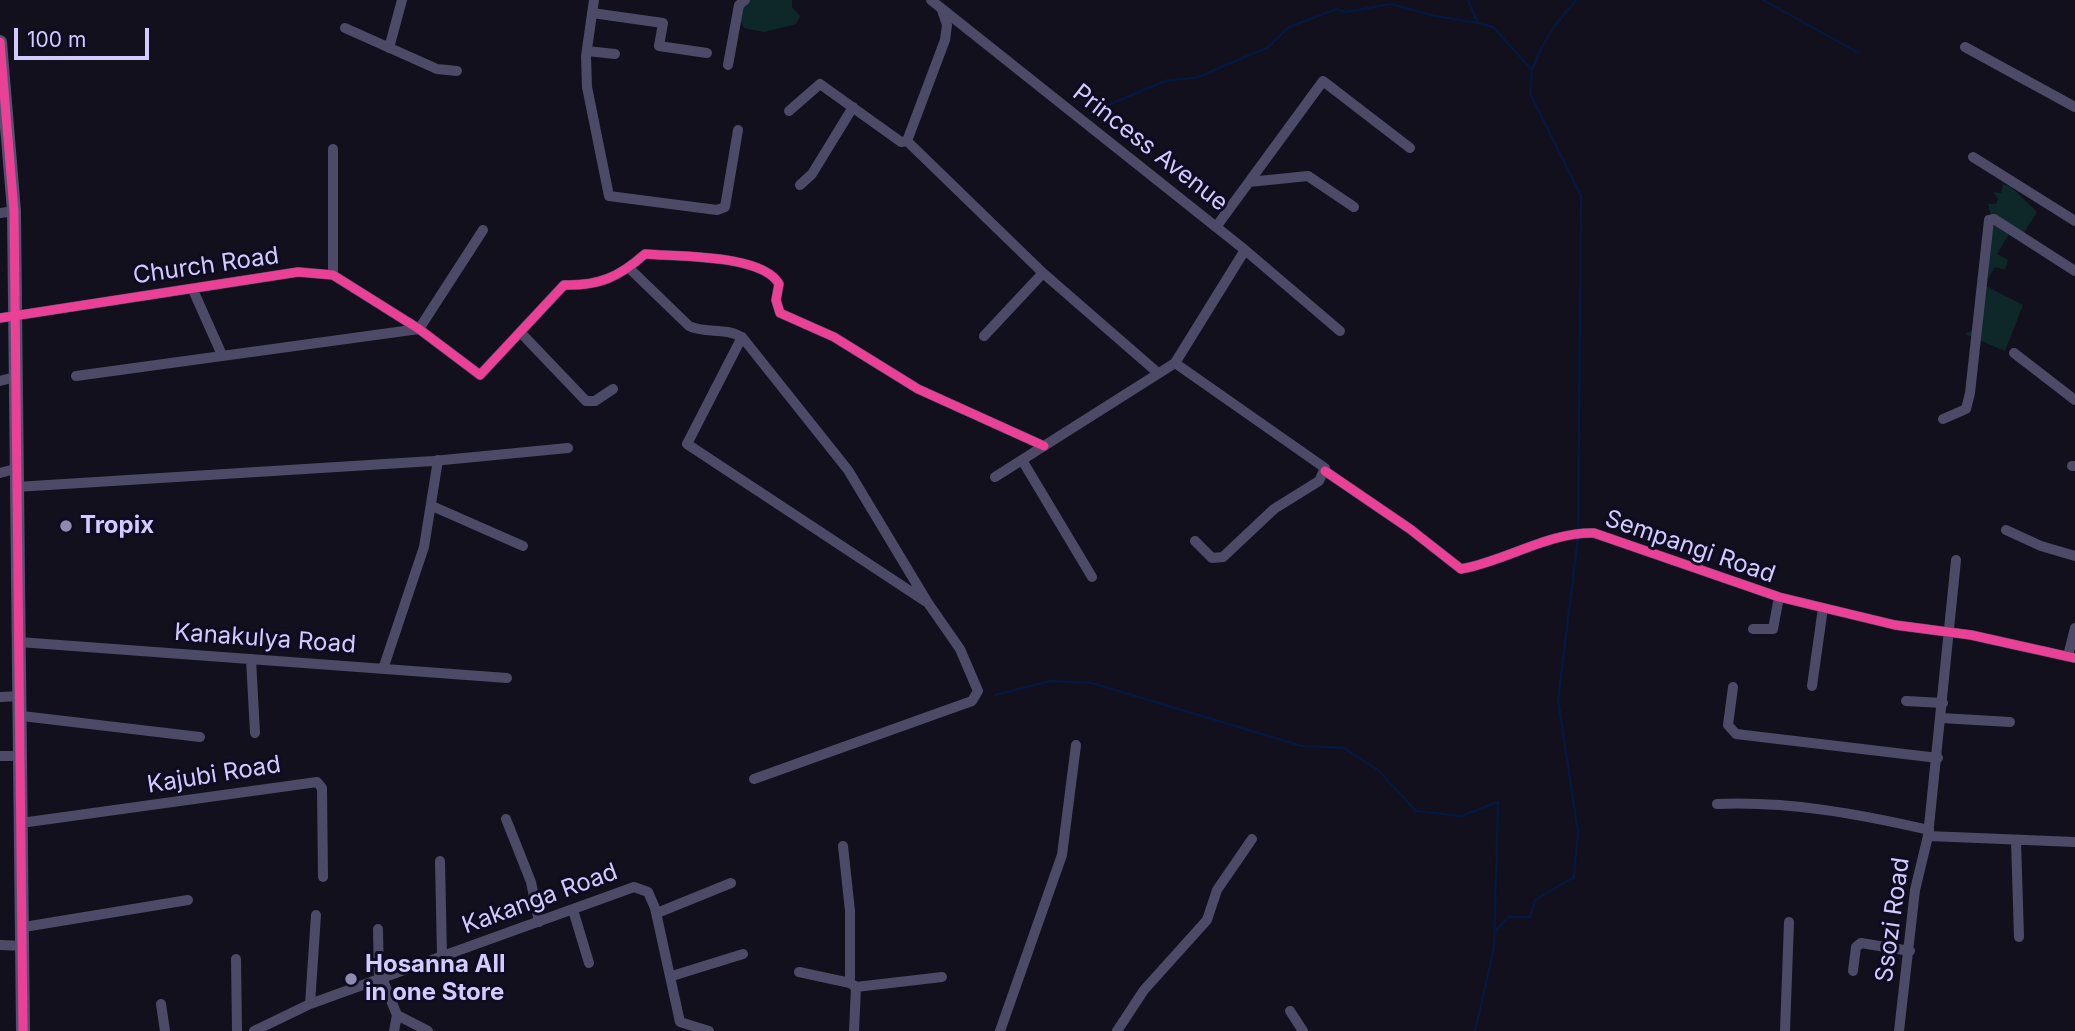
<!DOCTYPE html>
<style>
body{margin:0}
#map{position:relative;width:2075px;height:1031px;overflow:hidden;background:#12101c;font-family:Inter,sans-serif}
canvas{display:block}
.scale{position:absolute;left:14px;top:28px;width:135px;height:32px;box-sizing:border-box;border:4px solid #d2cbff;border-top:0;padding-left:9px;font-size:21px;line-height:24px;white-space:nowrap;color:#d2cbff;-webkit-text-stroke:5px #0f0b21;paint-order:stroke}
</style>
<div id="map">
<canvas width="2075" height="1031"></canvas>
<div class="scale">100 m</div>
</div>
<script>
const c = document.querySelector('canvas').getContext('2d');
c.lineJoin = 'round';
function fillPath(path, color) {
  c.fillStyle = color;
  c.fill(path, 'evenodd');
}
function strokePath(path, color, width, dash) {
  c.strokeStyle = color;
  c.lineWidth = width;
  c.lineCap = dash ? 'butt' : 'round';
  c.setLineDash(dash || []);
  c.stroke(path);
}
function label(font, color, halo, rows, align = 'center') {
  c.font = font + ' Inter,sans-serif';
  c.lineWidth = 6;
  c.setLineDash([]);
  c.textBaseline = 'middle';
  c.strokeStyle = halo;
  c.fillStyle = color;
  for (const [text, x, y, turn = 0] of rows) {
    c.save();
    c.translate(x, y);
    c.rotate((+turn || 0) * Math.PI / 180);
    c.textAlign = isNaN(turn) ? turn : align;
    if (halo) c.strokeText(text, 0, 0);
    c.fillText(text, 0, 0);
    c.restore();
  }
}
fillPath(new Path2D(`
 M 743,0 L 792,0 L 792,7 L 800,16 L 796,24 L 764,32 L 744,28 L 740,19 Z
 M 2003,184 L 2011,187 L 2037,212 L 2022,236 L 1991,215 L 1988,204 L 1996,204 L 1998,199 L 1993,192 L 2001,193 Z
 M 1992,222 L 2009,234 L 1997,254 L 2008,260 L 2005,270 L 1995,267 L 1988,279 Z
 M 1982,284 L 2023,305 L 2005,351 L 1965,334 L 1974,330 Z`), '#0e282a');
strokePath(new Path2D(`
 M 1468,0 L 1478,23 L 1493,27 L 1532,70
 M 1576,0 L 1553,28 L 1541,49 L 1532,70 L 1530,93 L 1581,196 L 1578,531
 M 1763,0 L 1859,53
 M 1089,113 L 1168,80 L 1196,78 L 1268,47 L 1289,27 L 1336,9 L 1346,12 L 1391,4 L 1435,16 L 1478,23
 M 995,695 L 1050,681 L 1092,683 L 1302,746 L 1344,748 L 1378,770 L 1416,811 L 1461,816 L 1498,802 L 1494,948 L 1475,1031
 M 1494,933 L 1508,917 L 1530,917 L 1535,900 L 1574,877 L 1578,832 L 1558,700 L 1578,538`), '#05183e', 2.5);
strokePath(new Path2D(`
 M 594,0 L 586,56 L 587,87 L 609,196 L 717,210 L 725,207 L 738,130
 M 931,0 L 1245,250 L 1340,331
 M 592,13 L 663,23 L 659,46 L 707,53
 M 345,28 L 437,69 L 457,71
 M 1965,47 L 2075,107
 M 389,48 L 402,0
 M 587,51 L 615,54
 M 728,65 L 739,5 L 745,0
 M 789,111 L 820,84 L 901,142 L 907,141 L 1043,273 L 1158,373
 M 907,141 L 945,40 L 947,25 L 942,10
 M 333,149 L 333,275
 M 1973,157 L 2075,221
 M 1249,182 L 1308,176 L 1354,207
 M 800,185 L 812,174 L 853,107
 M 0,213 L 14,211
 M 1216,227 L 1323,81 L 1410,148
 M 629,268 L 689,326 C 706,334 724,327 742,337 L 848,470 L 928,603 L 960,649 L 978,691 L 972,701 L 754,779
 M 193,290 L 222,355
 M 0,318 L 298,272 L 333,275 L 419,329 L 480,375 L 564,285 C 599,286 619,277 645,254 C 678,257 762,254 779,284 L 776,300 L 780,313 L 834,337 L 918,389 L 1044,446
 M 521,333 L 586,401 L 595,401 L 613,389
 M 984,336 L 1043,273
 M 742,337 L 687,444 L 925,601
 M 2014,353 L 2075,400
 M 1175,363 L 1325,468 L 1319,481 L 1274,509 L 1223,557 L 1212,558 L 1195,541
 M 76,376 L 419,329 L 483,230
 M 0,381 L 15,377
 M 1943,419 L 1966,409 L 1970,393 L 1989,220 L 1994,219 L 2075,271
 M 1022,460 L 1092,577
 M 2072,466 L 2075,466
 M 1325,471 L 1410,529 L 1461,569 C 1506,561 1548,532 1594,533 L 1779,597 L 1895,625 L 1971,635 L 2075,658
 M 0,473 L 15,469
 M 995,477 L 1175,363 L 1245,250
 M 16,487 L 433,461 L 568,448
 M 432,506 L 523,546
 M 2006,530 L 2041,546 L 2075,556
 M 1753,629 L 1773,629 L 1779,597
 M 19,642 L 507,678
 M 2068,656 L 2075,628
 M 251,659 L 255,733
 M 383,669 L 424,547 L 438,460
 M 1812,686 L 1823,608
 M 1733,687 L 1728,725 L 1736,734 L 1938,758
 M 0,697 L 21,696
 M 1906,701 L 1943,703
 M 22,716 L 200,737
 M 1941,718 L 2010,722
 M 0,756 L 21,756
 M 1717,804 C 1789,801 1859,814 1929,830
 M 506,819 L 531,882 L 539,922
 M 21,823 L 317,782 L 322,788 L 323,877
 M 1928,836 L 1956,560
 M 2016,840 L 2019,937
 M 843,846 L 850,911 L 850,983 L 856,987 L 854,1031
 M 440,861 L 442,956
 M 573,910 L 589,963
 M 657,913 L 731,883
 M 24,927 L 188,900
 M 378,929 L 379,979
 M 0,945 L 24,946
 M 236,959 L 237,1031
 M 1853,971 L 1856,947 L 1861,943 L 1910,951
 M 799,972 L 850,983
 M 672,976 L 743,954
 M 382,978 L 397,1015 L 428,1031
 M 856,987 L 942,977
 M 161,1004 L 165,1031
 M 310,1004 L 316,915
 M 1290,1011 L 1303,1031
 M 254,1031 L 310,1004 L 634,887 L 648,892 L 655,908 L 680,1022 L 709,1031
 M 394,1031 L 397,1015
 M 1000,1031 L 1062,855 L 1076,745
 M 1117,1031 L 1144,990 L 1207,920 L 1217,890 L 1252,839
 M 1785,1031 L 1789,922
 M 1899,1031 L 1915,890 L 1928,836 L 2075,842`), '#4c4a66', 10);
strokePath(new Path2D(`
 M 0,42 L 14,211 L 23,1031`), '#535170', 14);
strokePath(new Path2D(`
 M 0,42 L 14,211 L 23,1031
 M 0,318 L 298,272 L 333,275 L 419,329 L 480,375 L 564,285 C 599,286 619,277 645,254 C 678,257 762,254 779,284 L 776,300 L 780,313 L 834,337 L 918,389 L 1044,446
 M 1325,471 L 1410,529 L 1461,569 C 1506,561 1548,532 1594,533 L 1779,597 L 1895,625 L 1971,635 L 2075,658`), '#ea4096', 9);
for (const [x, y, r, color] of [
 [66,526,7,"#8f8ab0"],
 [351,979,7,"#8f8ab0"]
]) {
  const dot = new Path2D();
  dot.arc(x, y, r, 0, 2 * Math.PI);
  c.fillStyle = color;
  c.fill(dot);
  strokePath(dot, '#0f0b21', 2.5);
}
label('24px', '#d2cbff', '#0f0b21', [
 ["Princess Avenue",1150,148,38],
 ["Church Road",206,266,-8],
 ["Sempangi Road",1690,547,19],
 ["Kanakulya Road",265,639,4],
 ["Kajubi Road",214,775,-9],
 ["Kakanga Road",540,899,-20],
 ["Ssozi Road",1893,920,-82]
]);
label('bold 24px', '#d2cbff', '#0f0b21', [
 ["Tropix",80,526],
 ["Hosanna All",365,965],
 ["in one Store",365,993]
], 'left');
</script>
